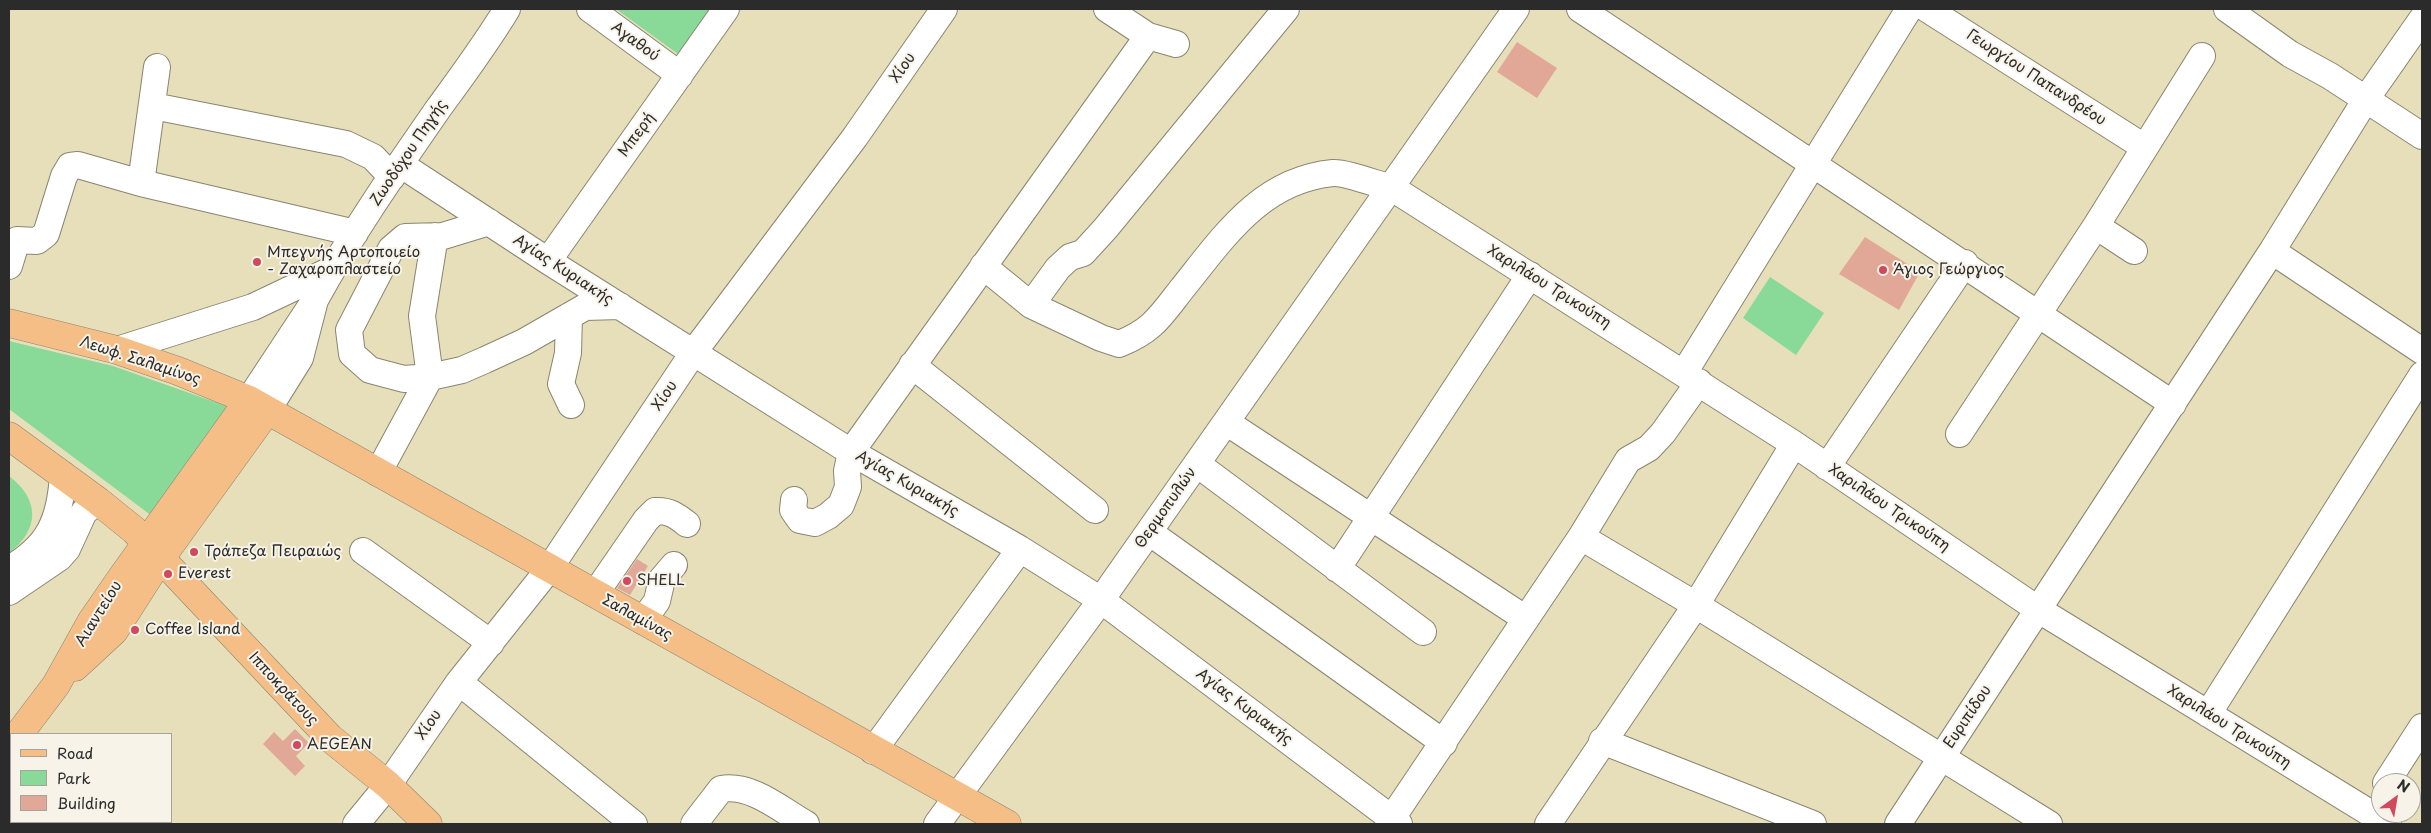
<!DOCTYPE html>
<meta charset="utf-8">
<style>
body{margin:0}
#map{position:relative;width:2431px;height:833px;overflow:hidden;background:#e7dfb9;font-family:"Playpen Sans",sans-serif}
canvas{display:block}
.frame{position:absolute;inset:0;border:10px solid #2b2b2b;pointer-events:none}
.legend{position:absolute;left:10px;top:733px;width:162px;height:90px;box-sizing:border-box;background:#f7f3e8;border:1px solid #a5a39c;margin:0;padding:6px 9px;list-style:none;font-size:15px;color:#2b2b2b}
.legend li{display:flex;align-items:center;gap:10px;height:25px}
.legend b{width:25px;border:1px solid #a5a39c}
.north{position:absolute;left:2371px;top:773px;width:50px;height:50px;box-sizing:border-box;background:#f7f3e8;border:1px solid #a5a39c;border-radius:50%;rotate:32deg;font-size:14px;font-weight:700;line-height:20px;text-align:center;color:#2b2b2b}
.north::after{content:'';display:block;margin:auto;width:18px;height:22px;background:#d1495b;clip-path:polygon(50% 0,100% 100%,50% 72%,0 100%)}
</style>
<div id="map">
<canvas width="2431" height="833"></canvas>
<div class="frame"></div>
<ul class="legend">
<li><b style="height:6px;background:#f6be87"></b>Road</li>
<li><b style="height:14px;background:#89d999"></b>Park</li>
<li><b style="height:14px;background:#e1a897"></b>Building</li>
</ul>
<div class="north">N</div>
</div>
<script>
const c = document.querySelector('canvas').getContext('2d');
c.lineJoin = 'round';
function fillPath(path, color) {
  c.fillStyle = color;
  c.fill(path, 'evenodd');
}
function strokePath(path, color, width, dash) {
  c.strokeStyle = color;
  c.lineWidth = width;
  c.lineCap = dash ? 'butt' : 'round';
  c.setLineDash(dash || []);
  c.stroke(path);
}
function label(font, color, halo, rows, align = 'center') {
  c.font = font + ' "Playpen Sans",sans-serif';
  c.lineWidth = 4;
  c.setLineDash([]);
  c.textBaseline = 'middle';
  c.strokeStyle = halo;
  c.fillStyle = color;
  for (const [text, x, y, turn = 0] of rows) {
    c.save();
    c.translate(x, y);
    c.rotate((+turn || 0) * Math.PI / 180);
    c.textAlign = isNaN(turn) ? turn : align;
    if (halo) c.strokeText(text, 0, 0);
    c.fillText(text, 0, 0);
    c.restore();
  }
}
fillPath(new Path2D(`
 M 616,9 L 710,9 L 678,54 Z
 M 1770,277 L 1824,313 L 1796,355 L 1743,318 Z
 M 9,341 L 113,366 L 229,407 L 156,519 L 9,409 Z
 M 9,476 C 40,499 40,530 9,553 Z`), '#89d999');
fillPath(new Path2D(`
 M 1517,42 L 1557,68 L 1537,98 L 1497,72 Z
 M 1865,237 L 1920,272 L 1899,310 L 1839,274 Z
 M 637,559 L 648,566 L 630,595 L 617,588 Z
 M 295,729 L 309,743 L 296,756 L 305,766 L 295,776 L 263,744 L 274,732 L 283,741 Z`), '#e1a897');
const minor = new Path2D(`
 M 590,9 L 680,75
 M 1107,9 L 1148,36 L 1176,44
 M 1580,9 L 2173,404
 M 1927,9 L 2144,147
 M 2227,9 L 2290,54 L 2330,76 L 2422,136
 M 153,106 L 346,144 L 373,157 L 392,177
 M 400,164 L 548,261 L 851,452 L 1020,549 L 1101,600 L 1399,824
 M 141,183 L 157,67
 M 489,222 L 443,236 L 405,237 L 391,249 L 349,330 L 352,354 L 370,370 L 404,379 L 430,377 L 462,370 L 485,360 L 524,342 L 585,307 L 620,306
 M 2096,226 L 2134,251
 M 2272,251 L 2422,351
 M 548,261 L 726,9
 M 9,266 L 17,240 L 37,241 L 46,234 L 64,176 L 70,166 L 78,165 L 141,183 L 355,233
 M 983,266 L 1031,305 L 1101,338 L 1119,344 C 1152,331 1160,317 1181,290 C 1223,238 1260,180 1333,173 C 1345,172 1379,185 1392,188 L 1794,444 L 2039,610 L 2388,824
 M 315,300 C 351,234 395,171 438,109 C 462,76 486,44 507,9
 M 1031,305 L 1058,268 L 1070,257 L 1083,253 L 1105,229 L 1286,9
 M 569,316 L 568,353 L 561,384 L 571,405
 M 117,350 L 253,307 L 331,270
 M 912,365 L 1095,510
 M 1684,373 L 1909,9
 M 249,400 L 315,300 L 300,358 L 267,411
 M 1226,422 L 1526,619
 M 1959,434 L 2096,226 L 2202,56
 M 1197,464 L 1423,632
 M 1827,467 L 1965,263
 M 378,473 L 430,377 L 422,316 L 435,236
 M 794,500 L 793,510 L 800,520 L 815,523 L 828,516 L 841,505 L 848,487 L 847,471 L 851,452 L 1148,36
 M 1149,532 L 1444,743
 M 1581,537 L 1696,605 L 2049,824
 M 363,551 L 491,643
 M 9,569 C 49,546 60,521 63,475
 M 1337,569 L 1530,275
 M 9,592 L 59,558 L 67,549 L 84,512 L 98,501
 M 595,594 L 646,520 L 655,511 C 669,510 677,516 687,524
 M 643,621 L 657,601 L 662,579 L 674,565
 M 459,682 L 634,824
 M 2208,714 L 2422,375
 M 1602,741 L 1813,824
 M 873,751 L 1020,549
 M 2386,783 L 2422,727
 M 127,822 L 130,824
 M 24,824 L 25,822
 M 356,824 L 388,785 L 459,682 L 549,569 L 693,353 L 855,137 L 944,9
 M 694,824 L 721,789 C 752,784 780,809 806,824
 M 937,824 L 1101,600 L 1516,9
 M 1388,824 L 1581,537 L 1628,460 L 1649,448 L 1663,433 L 1699,382
 M 1548,824 L 1696,605 L 1794,444
 M 1898,824 L 2272,251 L 2366,99 L 2422,19`);
const major = new Path2D(`
 M 9,323 L 117,350 L 178,371 L 249,400 L 1007,824
 M 9,436 L 98,501 L 134,530 L 330,738 L 388,785 L 428,824
 M 75,667 L 114,631 L 160,559 L 267,411
 M 19,734 L 56,685 L 91,622 L 122,577 L 249,400`);
strokePath(minor, '#898572', 28);
strokePath(major, '#898572', 29);
strokePath(minor, '#fff', 26);
strokePath(major, '#f6be87', 28);
for (const [x, y, r, color] of [
 [257,262,5,"#d1495b"],
 [1883,270,5,"#d1495b"],
 [194,552,5,"#d1495b"],
 [168,574,5,"#d1495b"],
 [627,581,5,"#d1495b"],
 [135,630,5,"#d1495b"],
 [297,745,5,"#d1495b"]
]) {
  const dot = new Path2D();
  dot.arc(x, y, r, 0, 2 * Math.PI);
  c.fillStyle = color;
  c.fill(dot);
  strokePath(dot, '#f7f3e8', 2);
}
label('15px', '#2b2b2b', '#f7f3e8', [
 ["Αγαθού",635,42,36],
 ["Χίου",903,68,-55],
 ["Γεωργίου Παπανδρέου",2036,78,33],
 ["Μπερή",637,135,-54],
 ["Ζωοδόχου Πηγής",409,153,-56],
 ["Αγίας Κυριακής",563,270,33],
 ["Χαριλάου Τρικούπη",1549,287,32],
 ["Λεωφ. Σαλαμίνος",140,361,18],
 ["Χίου",665,396,-56],
 ["Αγίας Κυριακής",907,484,30],
 ["Θερμοπυλών",1166,508,-55],
 ["Χαριλάου Τρικούπη",1889,508,34],
 ["Αιαντείου",99,614,-58],
 ["Σαλαμίνας",637,618,29],
 ["Ιπποκράτους",283,689,47],
 ["Αγίας Κυριακής",1244,707,37],
 ["Ευριπίδου",1968,717,-56],
 ["Χίου",429,725,-55],
 ["Χαριλάου Τρικούπη",2229,727,32]
]);
label('15px', '#2b2b2b', '#f7f3e8', [
 ["Μπεγνής Αρτοποιείο",267,253],
 ["- Ζαχαροπλαστείο",267,270],
 ["Άγιος Γεώργιος",1893,270],
 ["Τράπεζα Πειραιώς",204,552],
 ["Everest",178,574],
 ["SHELL",637,581],
 ["Coffee Island",145,630],
 ["AEGEAN",307,745]
], 'left');
</script>
